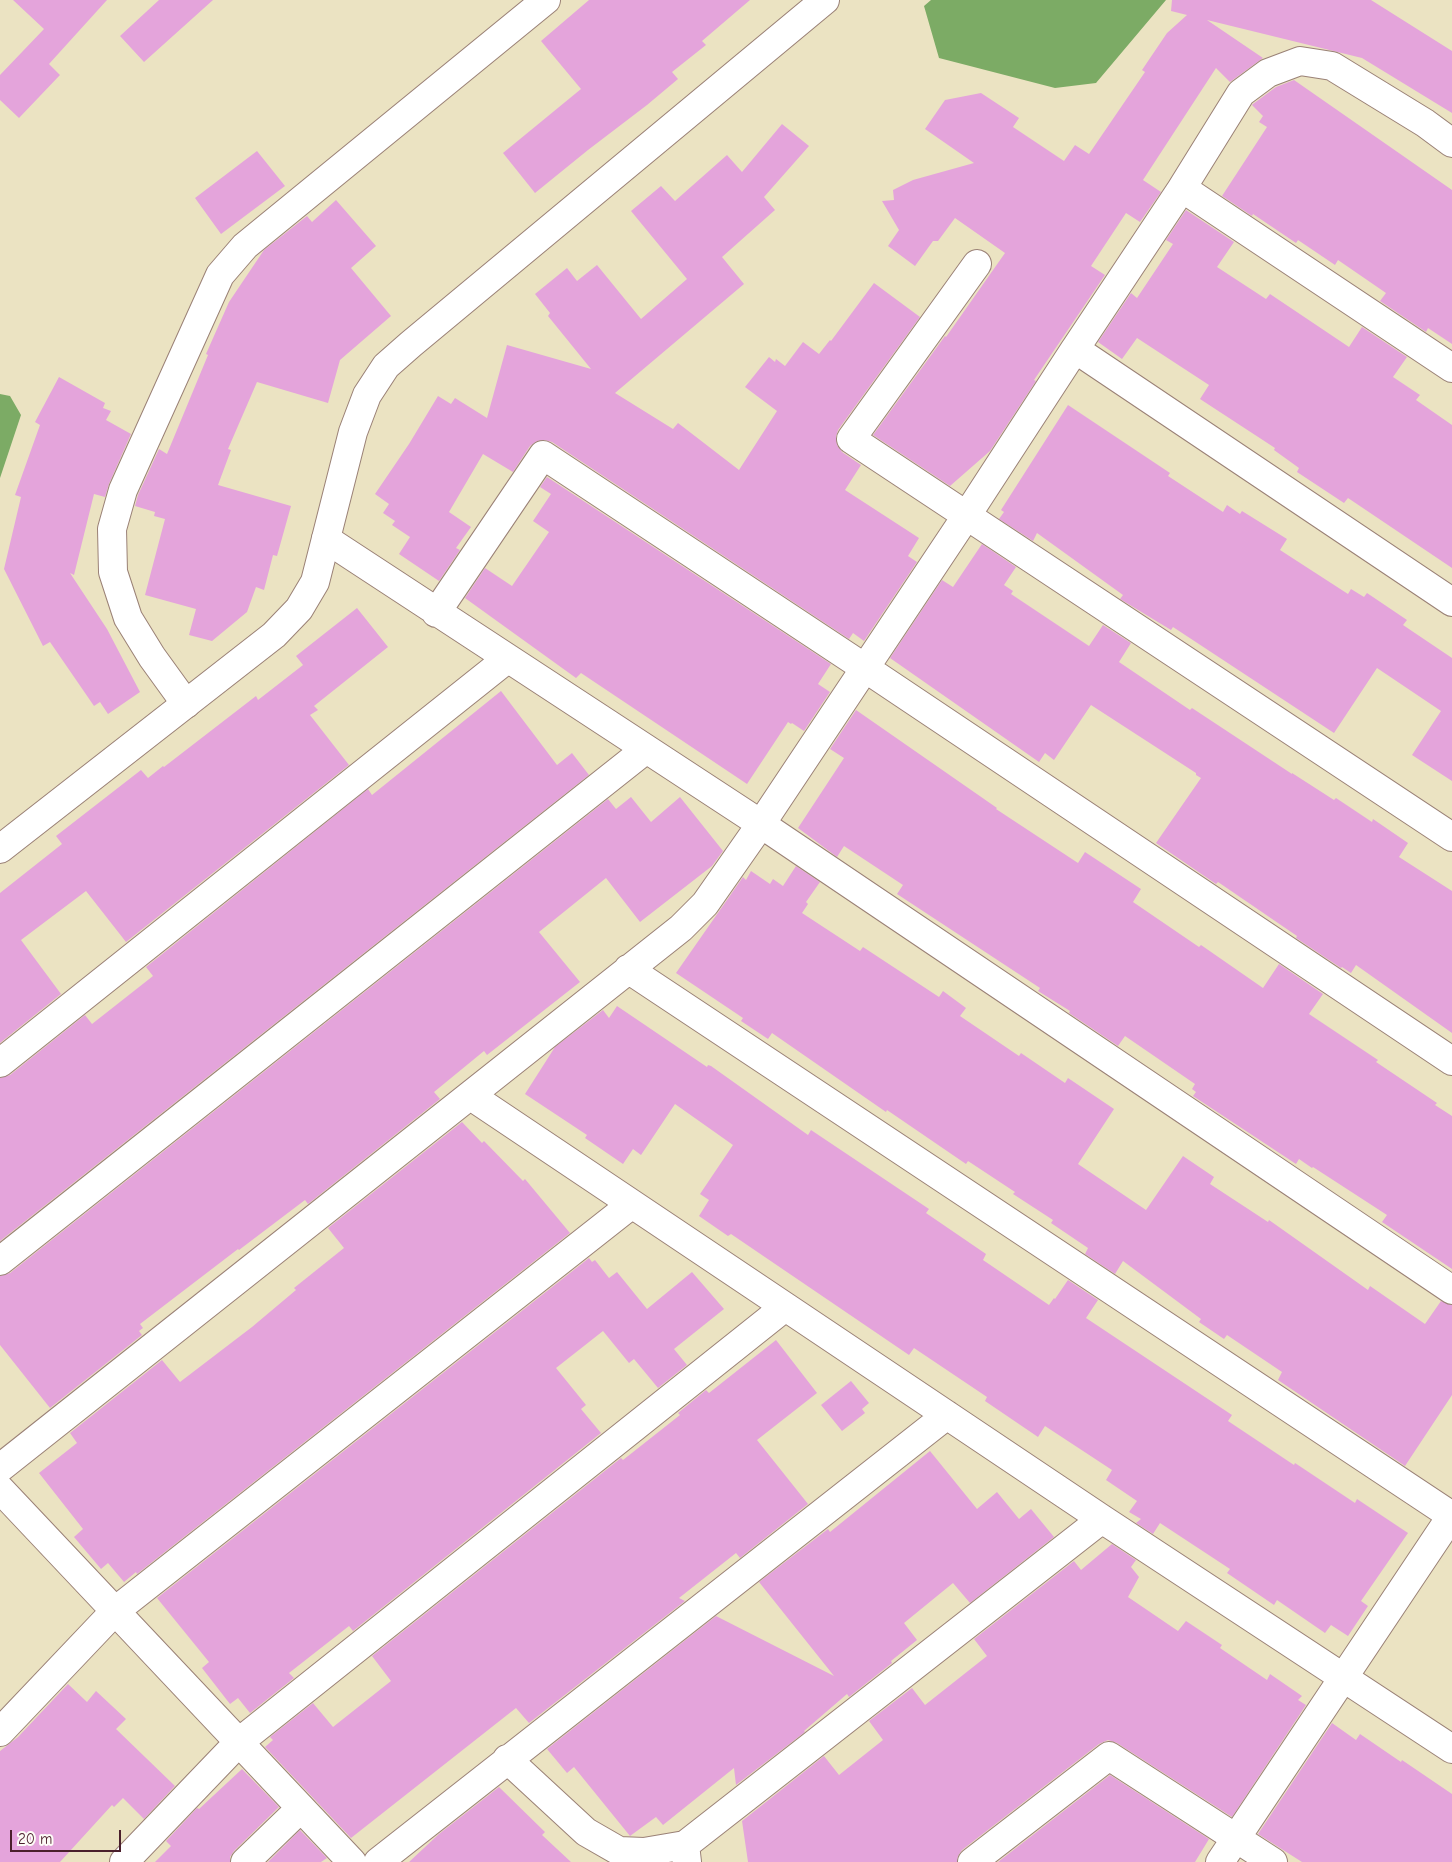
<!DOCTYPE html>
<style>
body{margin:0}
#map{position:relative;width:1452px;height:1862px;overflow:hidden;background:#ebe3c2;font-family:"Comic Neue",sans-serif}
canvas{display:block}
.scale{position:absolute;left:10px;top:1830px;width:111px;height:22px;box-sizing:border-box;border:2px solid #4a1f2b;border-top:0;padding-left:6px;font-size:15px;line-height:18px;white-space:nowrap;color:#4a1f2b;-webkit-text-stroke:4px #fdfcf7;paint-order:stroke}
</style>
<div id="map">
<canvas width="1452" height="1862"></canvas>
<div class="scale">20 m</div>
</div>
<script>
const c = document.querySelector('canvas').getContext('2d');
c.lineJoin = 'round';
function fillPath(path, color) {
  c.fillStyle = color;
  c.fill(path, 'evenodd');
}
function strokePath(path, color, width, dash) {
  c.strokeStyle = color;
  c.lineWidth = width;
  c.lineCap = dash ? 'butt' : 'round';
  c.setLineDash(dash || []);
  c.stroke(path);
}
fillPath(new Path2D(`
 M 931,0 L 1166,0 L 1096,83 L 1055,88 L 939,58 L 924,6 Z
 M 0,394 L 10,396 L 21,415 L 0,478 Z`), '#7cab65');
fillPath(new Path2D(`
 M 13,0 L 107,0 L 49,64 L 60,75 L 19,118 L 0,100 L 0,75 L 44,29 Z
 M 159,0 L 213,0 L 144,62 L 120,36 Z
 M 589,0 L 750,0 L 702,41 L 706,45 L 672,72 L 678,79 L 647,105 L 588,150 L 535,193 L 503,153 L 581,89 L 541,41 Z
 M 1172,0 L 1371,0 L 1452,51 L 1452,113 L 1362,58 L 1207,20 L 1263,58 L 1230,82 L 1216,68 L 1143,180 L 1161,192 L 1140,222 L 1126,213 L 1091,266 L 1105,275 L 1034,380 L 1036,381 L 990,451 L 950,486 L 873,435 L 945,336 L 946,337 L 1005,253 L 955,218 L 938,241 L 933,241 L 915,266 L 888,246 L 899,230 L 882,201 L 894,200 L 893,190 L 913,180 L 974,163 L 925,129 L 945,100 L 981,93 L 1019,118 L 1013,127 L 1064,161 L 1075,145 L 1089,154 L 1145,72 L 1142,70 L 1167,33 L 1187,15 L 1171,11 Z
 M 1294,80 L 1452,190 L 1452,344 L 1428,328 L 1426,332 L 1380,301 L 1386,293 L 1338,260 L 1335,265 L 1298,240 L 1296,243 L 1253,214 L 1252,216 L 1222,196 L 1267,127 L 1259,122 L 1263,116 L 1252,105 L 1253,104 L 1276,87 Z
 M 782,124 L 809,146 L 764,197 L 775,210 L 722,257 L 744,284 L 615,393 L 673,429 L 678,423 L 739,470 L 777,411 L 745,387 L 769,357 L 775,362 L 776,359 L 785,366 L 803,342 L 819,354 L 830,340 L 831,341 L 874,283 L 920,317 L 838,430 L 836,437 L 837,445 L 842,452 L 861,465 L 845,490 L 919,538 L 908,556 L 917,562 L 864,641 L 853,633 L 849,639 L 552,442 L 544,440 L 537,441 L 530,446 L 513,472 L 483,454 L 449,512 L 471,527 L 456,548 L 460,550 L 439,581 L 399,554 L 410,537 L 392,525 L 395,521 L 383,513 L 389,504 L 375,494 L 409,444 L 438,396 L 451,404 L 455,398 L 487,418 L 507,345 L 591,369 L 548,316 L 550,313 L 535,294 L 567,268 L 577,281 L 597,265 L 641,319 L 687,279 L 631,211 L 661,186 L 675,201 L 727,155 L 742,172 Z
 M 257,151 L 285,186 L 221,234 L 195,198 Z
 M 336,200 L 376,246 L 351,268 L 391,316 L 340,360 L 328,403 L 257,382 L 228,449 L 231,450 L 218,485 L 291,506 L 277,556 L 273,555 L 264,590 L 256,587 L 247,612 L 212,641 L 189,635 L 196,609 L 145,595 L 165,519 L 154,516 L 155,512 L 135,506 L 138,495 L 159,449 L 167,454 L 208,355 L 206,354 L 229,302 L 264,250 L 307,216 L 312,222 Z
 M 1186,210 L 1234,242 L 1217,267 L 1266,299 L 1270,294 L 1349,347 L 1362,327 L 1407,357 L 1393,377 L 1420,395 L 1416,400 L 1452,425 L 1452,568 L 1348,498 L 1344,503 L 1297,472 L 1299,468 L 1274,450 L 1275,448 L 1200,399 L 1209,385 L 1137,338 L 1122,359 L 1098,342 L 1131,293 L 1137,298 L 1173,244 L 1166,240 Z
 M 59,377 L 105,403 L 103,408 L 111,411 L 106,420 L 131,434 L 109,484 L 105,497 L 94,494 L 74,575 L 70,573 L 107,629 L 140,692 L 108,714 L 100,702 L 94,706 L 50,642 L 43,646 L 4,569 L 21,497 L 15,495 L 40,425 L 35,422 Z
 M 1068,405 L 1170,473 L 1168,476 L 1223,512 L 1227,505 L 1240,514 L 1242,511 L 1287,539 L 1280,550 L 1348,594 L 1351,589 L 1364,597 L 1367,593 L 1407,620 L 1403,625 L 1452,658 L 1452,781 L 1412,755 L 1441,711 L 1377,668 L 1334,733 L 1173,627 L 1171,630 L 1120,599 L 1123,595 L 1037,533 L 1033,541 L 999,519 L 1004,512 L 1001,510 Z
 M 547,477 L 831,664 L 818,684 L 830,692 L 804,731 L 792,723 L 791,724 L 788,722 L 747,784 L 581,673 L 576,678 L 465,598 L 485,568 L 512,586 L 549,532 L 533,521 L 551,494 L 540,487 Z
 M 982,544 L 1016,567 L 1004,585 L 1013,591 L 1011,594 L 1089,646 L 1103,625 L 1131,643 L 1119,662 L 1190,710 L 1192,708 L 1292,774 L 1292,773 L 1334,800 L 1336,798 L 1372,822 L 1373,819 L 1408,843 L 1399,857 L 1452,891 L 1452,1033 L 1356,965 L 1351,973 L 1342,967 L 1341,968 L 1296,938 L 1297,936 L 1218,882 L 1216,884 L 1156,843 L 1201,778 L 1196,775 L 1196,773 L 1091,705 L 1054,760 L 1045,753 L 1039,762 L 890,658 L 942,580 L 953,587 Z
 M 357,608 L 388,647 L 314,706 L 318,710 L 310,715 L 349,765 L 126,942 L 86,891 L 21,940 L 61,994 L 0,1043 L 0,893 L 62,844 L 56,836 L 141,770 L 148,778 L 163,766 L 164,767 L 256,696 L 258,700 L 303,665 L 296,656 Z
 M 501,691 L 557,765 L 572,753 L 589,775 L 0,1241 L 0,1078 L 10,1075 L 85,1015 L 92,1024 L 153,976 L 146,967 L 368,789 L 372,795 Z
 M 856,710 L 997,808 L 996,809 L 1078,863 L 1085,852 L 1141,889 L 1133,902 L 1199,947 L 1201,945 L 1263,988 L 1279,964 L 1323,994 L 1309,1014 L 1378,1060 L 1376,1062 L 1437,1103 L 1435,1105 L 1452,1116 L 1452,1269 L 1382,1222 L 1387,1215 L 1313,1167 L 1312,1168 L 1299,1159 L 1296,1164 L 1193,1096 L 1196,1092 L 1192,1089 L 1195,1084 L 1125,1036 L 1118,1046 L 1069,1013 L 1070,1011 L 1038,991 L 1040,988 L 897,894 L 903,885 L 844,846 L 837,857 L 798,828 L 844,758 L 830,749 Z
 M 631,797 L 651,822 L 680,797 L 723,851 L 712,866 L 640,922 L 606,878 L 539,932 L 580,982 L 487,1055 L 484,1051 L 434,1092 L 440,1099 L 308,1204 L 305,1200 L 239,1250 L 238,1249 L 140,1324 L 143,1328 L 139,1331 L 142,1335 L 50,1408 L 0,1345 L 0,1276 L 10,1273 L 608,799 L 616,809 Z
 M 796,866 L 820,882 L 806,902 L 808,904 L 802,913 L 860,951 L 863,947 L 939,997 L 943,991 L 966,1008 L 960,1016 L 1019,1056 L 1021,1053 L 1065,1083 L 1068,1078 L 1114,1109 L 1078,1164 L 1146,1210 L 1183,1156 L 1214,1177 L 1210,1184 L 1268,1222 L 1269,1220 L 1368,1290 L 1370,1286 L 1425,1324 L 1441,1301 L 1452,1305 L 1452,1395 L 1405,1466 L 1278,1380 L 1282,1372 L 1227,1335 L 1224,1339 L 1199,1322 L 1201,1319 L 1123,1261 L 1115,1274 L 1085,1254 L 1088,1248 L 1051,1223 L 1053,1220 L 1013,1194 L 1015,1192 L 968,1161 L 966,1164 L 887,1110 L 886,1112 L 772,1033 L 768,1039 L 741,1021 L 743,1018 L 676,973 L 743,877 L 746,880 L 751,871 L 770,884 L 773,879 L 783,886 Z
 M 617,1006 L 707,1067 L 708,1065 L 711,1066 L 808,1135 L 811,1130 L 929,1209 L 926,1213 L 986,1254 L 983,1260 L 1049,1305 L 1054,1298 L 1055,1299 L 1068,1280 L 1098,1300 L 1086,1318 L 1232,1415 L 1228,1421 L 1294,1465 L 1295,1463 L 1355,1503 L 1357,1499 L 1408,1533 L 1361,1601 L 1368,1606 L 1348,1636 L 1331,1625 L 1325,1633 L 1277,1600 L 1274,1605 L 1227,1573 L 1230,1569 L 1160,1523 L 1153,1534 L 1136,1523 L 1141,1519 L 1129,1512 L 1137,1501 L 1106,1480 L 1112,1470 L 1045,1426 L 1038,1437 L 985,1401 L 987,1397 L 914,1348 L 909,1355 L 731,1234 L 728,1236 L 699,1216 L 709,1200 L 700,1194 L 733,1145 L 675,1104 L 641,1155 L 633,1149 L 623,1164 L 585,1138 L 587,1135 L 525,1094 L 555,1047 L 603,1010 L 609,1018 Z
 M 462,1122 L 482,1143 L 484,1141 L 523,1181 L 525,1179 L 570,1233 L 137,1574 L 136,1572 L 124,1582 L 108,1563 L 101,1569 L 74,1537 L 83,1529 L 39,1473 L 77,1443 L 70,1433 L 162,1360 L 180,1382 L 252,1327 L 296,1290 L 294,1288 L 344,1248 L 328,1228 Z
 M 589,1258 L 592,1262 L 595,1260 L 609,1278 L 617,1272 L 647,1309 L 692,1272 L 724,1309 L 674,1349 L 687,1365 L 658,1388 L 634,1359 L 629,1363 L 603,1331 L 556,1368 L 586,1405 L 581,1409 L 601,1433 L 353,1631 L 349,1626 L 289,1673 L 294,1678 L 250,1713 L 238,1698 L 230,1704 L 202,1668 L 209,1662 L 157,1598 Z
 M 776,1340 L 817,1393 L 757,1440 L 808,1504 L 740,1558 L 736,1553 L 679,1598 L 685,1601 L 529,1723 L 516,1708 L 351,1838 L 265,1747 L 273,1740 L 270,1737 L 313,1703 L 333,1727 L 391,1681 L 372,1656 L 621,1458 L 623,1460 L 680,1415 L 678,1413 L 706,1390 L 709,1393 Z
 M 851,1381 L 869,1403 L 862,1409 L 865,1413 L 842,1431 L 821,1405 Z
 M 930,1451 L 977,1509 L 997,1492 L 1019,1519 L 1031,1509 L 1054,1537 L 970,1603 L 953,1583 L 904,1623 L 917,1640 L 891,1661 L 892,1663 L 849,1697 L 847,1694 L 804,1731 L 805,1732 L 736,1785 L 734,1768 L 663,1825 L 656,1817 L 630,1836 L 574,1767 L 567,1773 L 547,1749 L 716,1616 L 834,1676 L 759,1582 L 828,1529 L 830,1532 Z
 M 1112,1544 L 1136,1560 L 1131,1567 L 1139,1577 L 1128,1597 L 1178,1631 L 1186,1621 L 1222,1645 L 1220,1648 L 1267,1680 L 1270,1674 L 1302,1696 L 1298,1700 L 1306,1705 L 1232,1817 L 1117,1743 L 1108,1740 L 1099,1744 L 962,1850 L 958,1856 L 957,1862 L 748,1862 L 742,1821 L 824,1756 L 839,1775 L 883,1740 L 869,1721 L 912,1688 L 925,1705 L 987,1656 L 974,1639 L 1074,1561 L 1081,1570 Z
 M 68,1684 L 87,1702 L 96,1691 L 126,1719 L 116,1729 L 175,1786 L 144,1819 L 123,1798 L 114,1807 L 112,1805 L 60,1862 L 0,1862 L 0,1751 L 18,1737 Z
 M 1332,1723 L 1356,1740 L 1360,1734 L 1401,1762 L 1402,1760 L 1452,1794 L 1452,1862 L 1302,1862 L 1258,1834 Z
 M 242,1769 L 279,1807 L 234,1851 L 230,1857 L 230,1862 L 155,1862 L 171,1846 L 166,1841 L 197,1808 L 199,1809 Z
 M 1110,1775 L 1209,1839 L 1195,1862 L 998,1862 Z
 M 499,1787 L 545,1832 L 542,1835 L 571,1862 L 409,1862 L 439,1834 Z
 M 300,1830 L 327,1858 L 321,1862 L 268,1862 Z`), '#e4a4db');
const minor = new Path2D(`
 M 1452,143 L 1425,123 L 1332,66 L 1300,61 L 1268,73 L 1241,93 L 1182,188 L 1452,368
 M 977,264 L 851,439 L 1452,837
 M 1075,349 L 1182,188
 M 326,539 L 761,824 L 967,515 L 1075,349 L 1452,602
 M 436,613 L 543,455 L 865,668 L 1452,1061
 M 186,704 L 152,657 L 128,618 L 113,572 L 112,529 L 123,490 L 220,275 L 245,246 L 546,0
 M 628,969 L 1452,1516
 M 0,1063 L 507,659
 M 471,1096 L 1102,1519 L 1452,1749
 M 0,1261 L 645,750
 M 0,1468 L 681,928 L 705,904 L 761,824 L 1452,1290
 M 0,1489 L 352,1862
 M 0,1732 L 115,1611 L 632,1204
 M 507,1759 L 586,1832 L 619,1851 L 644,1852 L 685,1845
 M 124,1862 L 239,1742 L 785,1307
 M 245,1862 L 301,1808
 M 378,1862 L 947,1415
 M 687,1862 L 685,1845 L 1102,1519
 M 972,1862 L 1109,1756 L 1273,1862
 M 1220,1862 L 1452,1515`);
const tertiary = new Path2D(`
 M 0,849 L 274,635 L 299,609 L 315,582 L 353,432 L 367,395 L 386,366 L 411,344 L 825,0`);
strokePath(minor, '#9a8176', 30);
strokePath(tertiary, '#9a8176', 30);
strokePath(minor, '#fff', 28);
strokePath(tertiary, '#fff', 28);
</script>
